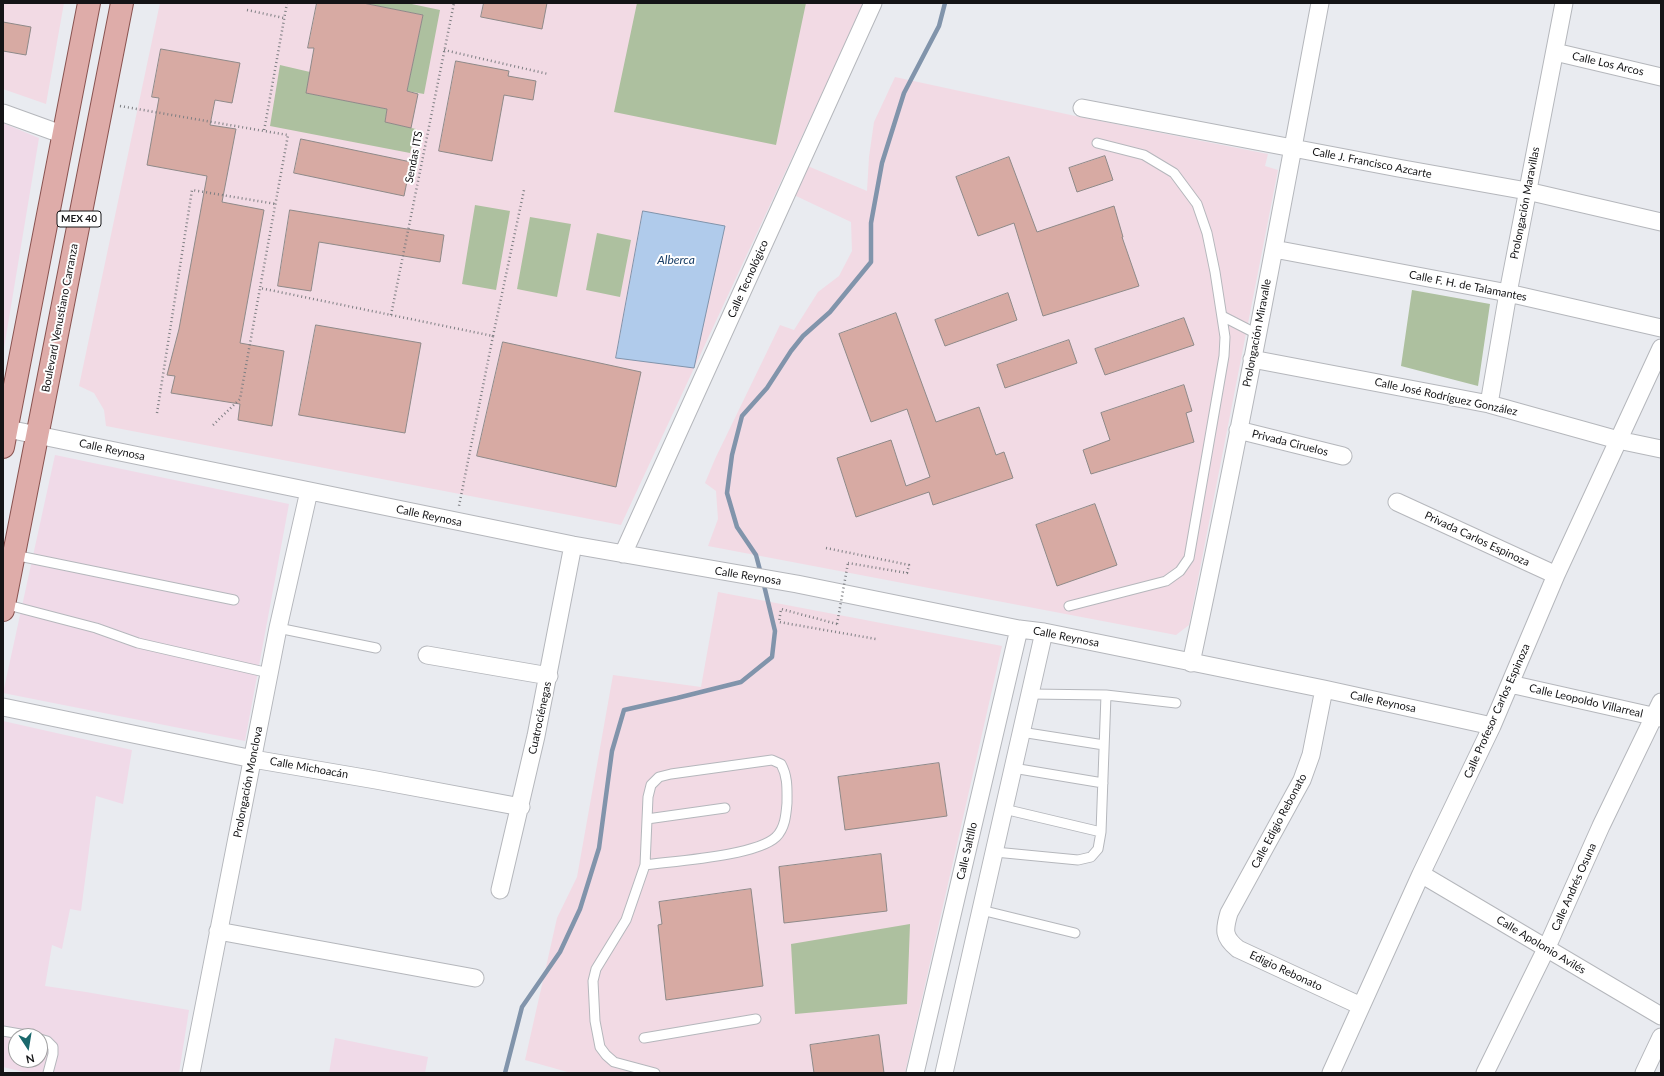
<!DOCTYPE html>
<meta charset="utf-8">
<style>
body{margin:0}
#map{position:relative;width:1664px;height:1076px;overflow:hidden;background:#e9ebf0;font-family:Lato,sans-serif}
canvas{display:block}
.frame{position:absolute;inset:0;border:4px solid #141416;pointer-events:none}
.north{position:absolute;left:8px;top:1028px;width:40px;height:40px;box-sizing:border-box;background:#fff;border:1px solid #a1a1a2;border-radius:50%;rotate:168deg;font-size:11px;font-weight:700;line-height:16px;text-align:center;color:#141416}
.north::after{content:'';display:block;margin:auto;width:14px;height:18px;background:#1a686c;clip-path:polygon(50% 0,100% 100%,50% 72%,0 100%)}
</style>
<div id="map">
<canvas width="1664" height="1076"></canvas>
<div class="frame"></div>
<div class="north">N</div>
</div>
<script>
const c = document.querySelector('canvas').getContext('2d');
c.lineJoin = 'round';
function fillPath(path, color) {
  c.fillStyle = color;
  c.fill(path, 'evenodd');
}
function strokePath(path, color, width, dash) {
  c.strokeStyle = color;
  c.lineWidth = width;
  c.lineCap = dash ? 'butt' : 'round';
  c.setLineDash(dash || []);
  c.stroke(path);
}
function label(font, color, halo, rows, align = 'center') {
  c.font = font + ' Lato,sans-serif';
  c.lineWidth = 4;
  c.setLineDash([]);
  c.textBaseline = 'middle';
  c.strokeStyle = halo;
  c.fillStyle = color;
  for (const [text, x, y, turn = 0] of rows) {
    c.save();
    c.translate(x, y);
    c.rotate((+turn || 0) * Math.PI / 180);
    c.textAlign = isNaN(turn) ? turn : align;
    if (halo) c.strokeText(text, 0, 0);
    c.fillText(text, 0, 0);
    c.restore();
  }
}
fillPath(new Path2D(`
 M 3,123 L 39,138 L 3,354 Z
 M 55,455 L 289,504 L 245,741 L 3,693 Z
 M 3,721 L 132,750 L 123,804 L 96,796 L 81,911 L 70,909 L 62,949 L 52,945 L 45,986 L 86,992 L 189,1010 L 179,1073 L 28,1073 L 3,1067 ZM 16,1036 L 40,1036 L 40,1060 L 16,1060 Z
 M 335,1038 L 428,1057 L 425,1073 L 329,1073 Z`), '#f0dae8');
fillPath(new Path2D(`
 M 3,3 L 64,3 L 46,104 L 3,89 Z
 M 160,3 L 864,3 L 621,525 L 106,426 L 104,410 L 94,393 L 79,386 Z
 M 895,77 L 1080,117 L 1268,154 L 1265,166 L 1278,170 L 1189,625 L 1176,635 L 708,546 L 718,519 L 716,491 L 705,483 L 715,459 L 780,325 L 794,330 L 818,292 L 839,276 L 852,251 L 851,222 L 794,195 L 803,164 L 867,191 L 869,157 L 874,122 Z
 M 718,592 L 1002,646 L 905,1073 L 571,1073 L 525,1060 L 557,918 L 577,877 L 613,675 L 701,687 Z`), '#f2dae4');
fillPath(new Path2D(`
 M 363,3 L 407,3 L 440,10 L 424,94 L 407,91 L 423,15 Z
 M 637,3 L 806,3 L 776,145 L 614,112 Z
 M 280,65 L 310,72 L 306,93 L 387,109 L 385,122 L 416,129 L 410,153 L 270,126 Z
 M 475,205 L 510,211 L 496,290 L 462,284 Z
 M 530,217 L 571,224 L 557,297 L 517,289 Z
 M 597,233 L 631,240 L 620,297 L 586,290 Z
 M 1412,290 L 1490,304 L 1478,386 L 1401,366 Z
 M 910,924 L 907,1004 L 795,1014 L 791,944 Z`), '#adc09f');
const water = new Path2D(`
 M 643,211 L 725,226 L 694,368 L 616,358 Z`);
fillPath(water, '#b0cbeb');
strokePath(water, '#8194ab', 1);
strokePath(new Path2D(`
 M 761,574 L 756,555 L 737,527 L 727,493 L 732,455 L 742,416 L 767,388 L 791,351 L 803,336 L 830,312 L 871,262 L 871,223 L 882,163 L 904,93 L 939,26 L 945,3
 M 505,1073 L 522,1007 L 560,952 L 580,909 L 599,848 L 612,751 L 624,710 L 677,698 L 741,682 L 772,657 L 775,631 L 763,581`), '#8194ab', 4.5);
const building = new Path2D(`
 M 317,3 L 363,3 L 423,15 L 407,91 L 418,94 L 411,128 L 385,122 L 387,109 L 306,93 L 314,48 L 308,48 Z
 M 484,3 L 547,3 L 542,29 L 481,17 Z
 M 3,22 L 31,27 L 26,55 L 3,51 Z
 M 161,49 L 240,63 L 232,103 L 215,100 L 210,125 L 236,129 L 222,202 L 264,210 L 240,343 L 284,351 L 272,426 L 238,420 L 240,404 L 171,393 L 175,376 L 167,375 L 179,329 L 207,176 L 147,165 L 159,98 L 152,97 Z
 M 456,61 L 509,71 L 508,76 L 536,81 L 533,100 L 504,95 L 492,161 L 439,151 Z
 M 301,139 L 411,162 L 404,196 L 294,173 Z
 M 1105,156 L 1113,180 L 1077,192 L 1069,168 Z
 M 1009,157 L 1037,232 L 1114,206 L 1123,237 L 1122,237 L 1139,286 L 1043,316 L 1014,223 L 978,236 L 956,177 Z
 M 290,210 L 444,235 L 440,262 L 319,242 L 311,291 L 278,286 Z
 M 1008,293 L 1017,320 L 945,346 L 935,320 Z
 M 896,313 L 936,422 L 979,407 L 996,455 L 1004,452 L 1013,478 L 933,505 L 929,492 L 856,517 L 837,458 L 891,440 L 906,486 L 930,477 L 907,409 L 871,422 L 839,334 Z
 M 1184,318 L 1194,345 L 1105,375 L 1095,349 Z
 M 316,325 L 421,343 L 405,433 L 299,415 Z
 M 1069,340 L 1077,363 L 1005,388 L 997,365 Z
 M 503,342 L 641,372 L 616,487 L 477,456 Z
 M 1184,385 L 1192,411 L 1186,413 L 1194,442 L 1091,474 L 1083,450 L 1110,440 L 1101,413 Z
 M 1095,504 L 1117,565 L 1057,586 L 1036,525 Z
 M 939,763 L 947,816 L 845,830 L 838,777 Z
 M 881,854 L 887,911 L 784,923 L 779,867 Z
 M 751,889 L 763,986 L 666,1000 L 658,925 L 662,924 L 659,902 Z
 M 879,1035 L 884,1073 L 814,1073 L 810,1045 Z`);
fillPath(building, '#d7aaa3');
strokePath(building, '#8f8a89', 1);
const lane = new Path2D(`
 M 1222,316 L 1257,334
 M 14,555 L 234,600
 M 4,604 L 96,628 L 138,643 L 269,673
 M 1069,606 L 1166,581 L 1180,571 L 1189,558 L 1224,356 L 1225,337 L 1215,272 L 1207,233 L 1197,204 L 1174,173 L 1144,155 L 1097,143
 M 278,628 L 376,648
 M 1106,695 L 1176,703
 M 1021,732 L 1104,745
 M 1013,768 L 1103,783
 M 1004,809 L 1101,832
 M 647,819 L 725,808
 M 995,852 L 1078,860 L 1091,857 L 1098,849 L 1101,832 L 1106,695 L 1030,694
 M 645,865 C 674,861 756,856 776,837 C 785,828 786,815 787,803 C 787,789 788,777 781,764 L 772,760 L 671,774 L 659,777 L 651,785 L 648,797 L 645,865 L 626,920 L 596,969 L 593,981 L 595,1021 L 600,1047 L 606,1055 L 614,1062 L 655,1073
 M 981,910 L 1075,933
 M 3,1031 L 32,1036
 M 644,1038 L 756,1019
 M 40,1039 L 47,1041 L 53,1047 L 53,1054 L 48,1073`);
const street = new Path2D(`
 M 1555,52 L 1661,77
 M 1082,108 L 1398,168 L 1527,191 L 1661,222
 M 3,113 L 64,135
 M 1274,249 L 1508,293 L 1661,328
 M 1252,359 L 1489,404 L 1618,440 L 1661,449
 M 1489,404 L 1508,293 L 1564,3
 M 3,428 L 573,545 L 797,584 L 1019,629 L 1044,632 L 1324,689 L 1492,726
 M 1238,430 L 1343,456
 M 1397,502 L 1556,575
 M 623,554 L 873,3
 M 427,655 L 549,676
 M 1191,663 C 1238,444 1279,223 1320,3
 M 1510,684 L 1661,718
 M 1324,689 L 1311,755 L 1302,780 L 1229,913 C 1224,930 1223,937 1238,949 L 1361,1006
 M 3,707 L 253,759 L 376,780 L 521,807
 M 1421,874 L 1661,1016
 M 500,890 L 536,736 L 573,545
 M 218,931 L 475,978
 M 191,1073 L 278,628 L 309,491
 M 915,1073 L 1019,629
 M 944,1073 L 1044,632
 M 1331,1073 L 1421,874 L 1492,726 L 1556,575 L 1661,348
 M 1485,1073 L 1547,947 L 1601,826 L 1661,702
 M 1644,1073 L 1661,1037`);
const primary = new Path2D(`
 M 3,447 L 89,3
 M 3,610 L 122,3`);
strokePath(lane, '#b5b7bc', 11);
strokePath(street, '#b5b7bc', 19);
strokePath(primary, '#895350', 24);
strokePath(new Path2D(`
 M 287,3 L 264,131 L 288,135 L 260,288 L 493,336 L 459,506
 M 247,10 L 284,18
 M 444,50 L 548,74
 M 120,106 L 264,131
 M 391,315 L 454,3
 M 493,336 L 524,190
 M 157,413 L 192,190 L 276,204
 M 213,425 L 240,399 L 260,288
 M 826,548 L 909,565 L 907,573 L 848,563
 M 837,624 L 781,609 L 779,622 L 876,639`), '#7d7e82', 2.5, [1, 3]);
strokePath(lane, '#fff', 9);
strokePath(street, '#fff', 17);
strokePath(primary, '#deaca9', 22);
strokePath(new Path2D(`
 M 837,624 L 848,563`), '#7d7e82', 2.5, [1, 3]);
for (const [x, y, w] of [
 [79,219,44]
]) {
  const box = new Path2D();
  box.roundRect(x - w / 2, y - 8, w, 16, 3);
  c.fillStyle = '#fff';
  c.fill(box);
  strokePath(box, '#141416', 1);
}
label('bold 10px', '#141416', null, [
 ["MEX 40",79,219]
]);
label('11px', '#141416', '#fff', [
 ["Calle Los Arcos",1608,64,13],
 ["Sendas ITS",414,157,-79],
 ["Calle J. Francisco Azcarte",1372,163,11],
 ["Prolongación Maravillas",1525,203,-79],
 ["Calle Tecnológico",748,279,-66],
 ["Calle F. H. de Talamantes",1468,286,11],
 ["Boulevard Venustiano Carranza",60,318,-79],
 ["Prolongación Miravalle",1257,333,-79],
 ["Calle José Rodríguez González",1446,397,12],
 ["Privada Ciruelos",1290,443,14],
 ["Calle Reynosa",112,450,12],
 ["Calle Reynosa",429,516,12],
 ["Privada Carlos Espinoza",1477,539,25],
 ["Calle Reynosa",748,576,9],
 ["Calle Reynosa",1066,637,11],
 ["Calle Leopoldo Villarreal",1586,701,13],
 ["Calle Reynosa",1383,702,12],
 ["Calle Profesor Carlos Espinoza",1497,711,-66],
 ["Cuatrociénegas",540,718,-78],
 ["Calle Michoacán",309,768,10],
 ["Prolongación Monclova",248,782,-79],
 ["Calle Edigio Rebonato",1279,821,-62],
 ["Calle Saltillo",967,851,-77],
 ["Calle Andrés Osuna",1574,887,-66],
 ["Calle Apolonio Avilés",1541,945,31],
 ["Edigio Rebonato",1286,971,25]
]);
label('italic 12px', '#173d66', '#fff', [
 ["Alberca",676,260]
]);
</script>
